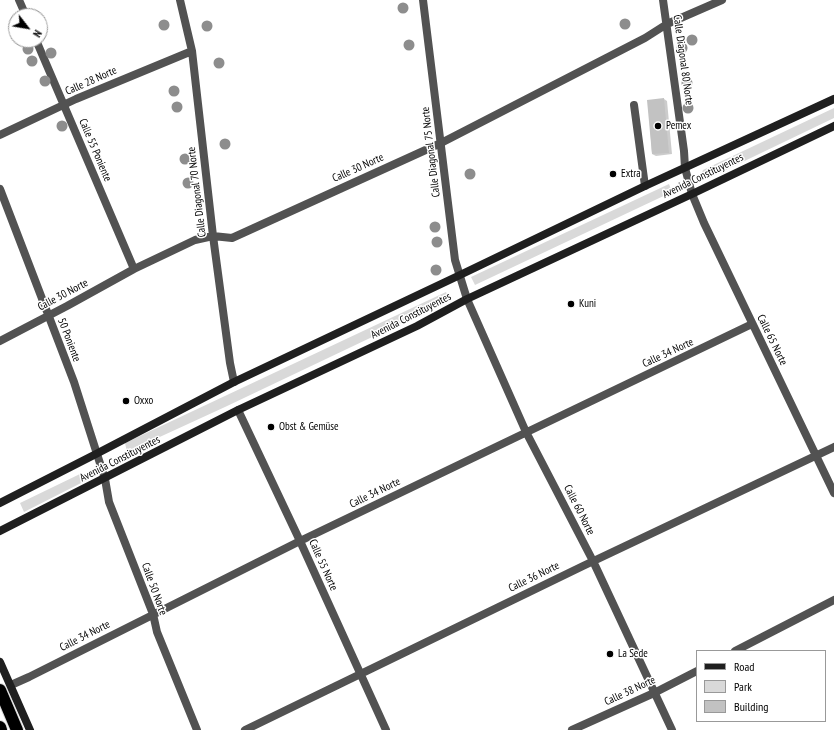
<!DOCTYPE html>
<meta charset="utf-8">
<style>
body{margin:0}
#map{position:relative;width:834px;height:730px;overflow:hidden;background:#fff;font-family:"PT Sans Narrow",sans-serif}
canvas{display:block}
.legend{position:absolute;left:696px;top:650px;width:130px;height:72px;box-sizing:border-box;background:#fff;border:1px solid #999;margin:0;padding:5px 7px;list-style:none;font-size:12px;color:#000}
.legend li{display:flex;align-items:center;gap:8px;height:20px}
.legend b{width:20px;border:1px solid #999}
.north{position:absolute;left:8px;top:8px;width:40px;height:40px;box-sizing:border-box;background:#fff;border:1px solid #999;border-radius:50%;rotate:121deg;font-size:11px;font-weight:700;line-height:16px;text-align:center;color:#000}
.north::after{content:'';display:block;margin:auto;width:14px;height:18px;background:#000;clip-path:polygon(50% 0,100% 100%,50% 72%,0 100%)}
</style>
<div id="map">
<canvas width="834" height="730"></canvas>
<ul class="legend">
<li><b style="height:5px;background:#1f1f1f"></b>Road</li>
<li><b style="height:11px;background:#d9d9d9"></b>Park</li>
<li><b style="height:11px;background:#c2c2c2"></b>Building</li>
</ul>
<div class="north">N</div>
</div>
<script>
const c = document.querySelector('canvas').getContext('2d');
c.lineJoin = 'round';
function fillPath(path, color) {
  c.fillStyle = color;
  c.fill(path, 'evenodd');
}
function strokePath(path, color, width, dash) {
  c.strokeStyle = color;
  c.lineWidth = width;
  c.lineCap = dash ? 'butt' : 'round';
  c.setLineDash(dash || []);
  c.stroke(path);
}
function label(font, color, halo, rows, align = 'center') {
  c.font = font + ' "PT Sans Narrow",sans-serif';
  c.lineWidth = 3;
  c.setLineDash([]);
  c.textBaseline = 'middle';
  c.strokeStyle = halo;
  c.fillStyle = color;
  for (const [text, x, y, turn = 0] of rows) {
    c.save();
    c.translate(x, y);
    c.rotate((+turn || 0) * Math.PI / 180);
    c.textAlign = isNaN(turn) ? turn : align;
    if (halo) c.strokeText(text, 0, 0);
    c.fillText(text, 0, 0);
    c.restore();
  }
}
fillPath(new Path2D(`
 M 834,108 L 834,118 L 707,179 L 701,176 L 703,170 Z
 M 669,184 L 672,192 L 475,285 L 471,277 Z
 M 446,292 L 450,300 L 225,407 L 127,452 L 125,443 Z
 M 82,473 L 85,481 L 24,512 L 20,503 Z`), '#d9d9d9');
fillPath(new Path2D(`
 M 664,99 L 667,101 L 672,154 L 656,156 L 652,154 L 648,101 Z`), '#0003');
fillPath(new Path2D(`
 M 664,98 L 669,153 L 652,154 L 647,100 Z`), '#c2c2c2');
const highway = new Path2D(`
 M 0,690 L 17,730
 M 0,727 L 1,730`);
strokePath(highway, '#dbdbdb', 14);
strokePath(new Path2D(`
 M 634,105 L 645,186`), '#525252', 8);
strokePath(new Path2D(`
 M 19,0 L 26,16
 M 180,0 L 192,51 L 213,236 L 230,363 L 234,382
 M 423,0 L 455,260 L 467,299 L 526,432 L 593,561 L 672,730
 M 663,0 L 684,151 L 685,168 L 692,194 L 704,223 L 834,493
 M 36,40 L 134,269
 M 0,135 L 76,99 L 192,51
 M 0,189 L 74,382 L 105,479 L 109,502 L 153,614 L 157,632 L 197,730
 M 0,341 L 67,306 L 134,269 L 195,240 L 213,236 L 232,238 L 441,143 L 645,38 L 667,24 L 722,0
 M 238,410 L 300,541 L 386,730
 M 735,651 L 834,600
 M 11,685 L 29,677 L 300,541 L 752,324
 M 245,730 L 583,566 L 834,447
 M 572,730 L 654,693 L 697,671`), '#525252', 8);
strokePath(new Path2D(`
 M 0,503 L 96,454 L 234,382 L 460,275 L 645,186 L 834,99
 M 0,531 L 238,410 L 417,326 L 467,299 L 692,194 L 834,126
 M 0,662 L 30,730`), '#1f1f1f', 8);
strokePath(highway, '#000', 12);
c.fillStyle = '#8d8d8d';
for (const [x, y] of [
 [403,8],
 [625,24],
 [164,25],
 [207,26],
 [692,40],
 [409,45],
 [682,48],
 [28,49],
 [51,53],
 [32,61],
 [219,63],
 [45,81],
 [687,83],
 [174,91],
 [177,107],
 [688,108],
 [62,126],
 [225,144],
 [185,159],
 [470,174],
 [188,183],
 [435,227],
 [437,242],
 [436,270]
]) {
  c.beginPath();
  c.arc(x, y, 5.5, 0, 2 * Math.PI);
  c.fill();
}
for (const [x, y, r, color] of [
 [658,126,4,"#000"],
 [613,174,4,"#000"],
 [571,304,4,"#000"],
 [126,401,4,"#000"],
 [271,427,4,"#000"],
 [610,654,4,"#000"]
]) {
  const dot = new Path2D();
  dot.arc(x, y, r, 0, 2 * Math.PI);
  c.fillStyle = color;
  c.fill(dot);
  strokePath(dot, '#fff', 1.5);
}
label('11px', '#000', '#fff', [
 ["Calle Diagonal 80 Norte",683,60,82],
 ["Calle 28 Norte",91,81,-24],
 ["Calle 55 Poniente",95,150,67],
 ["Calle Diagonal 75 Norte",431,152,-97],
 ["Calle 30 Norte",358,168,-24],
 ["Avenida Constituyentes",703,176,-26],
 ["Calle Diagonal 70 Norte",197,192,-97],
 ["Calle 30 Norte",63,295,-28],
 ["Avenida Constituyentes",411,316,-27],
 ["50 Poniente",69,340,69],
 ["Calle 65 Norte",772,340,64],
 ["Calle 34 Norte",668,353,-25],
 ["Avenida Constituyentes",120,459,-27],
 ["Calle 34 Norte",375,493,-26],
 ["Calle 60 Norte",579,510,63],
 ["Calle 55 Norte",323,565,66],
 ["Calle 36 Norte",534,577,-26],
 ["Calle 50 Norte",154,589,70],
 ["Calle 34 Norte",85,636,-27],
 ["Calle 38 Norte",630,691,-25]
]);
label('11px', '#000', '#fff', [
 ["Pemex",666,126],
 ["Extra",621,174],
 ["Kuni",579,304],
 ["Oxxo",134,401],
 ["Obst & Gemüse",279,427],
 ["La Sede",618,654]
], 'left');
</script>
